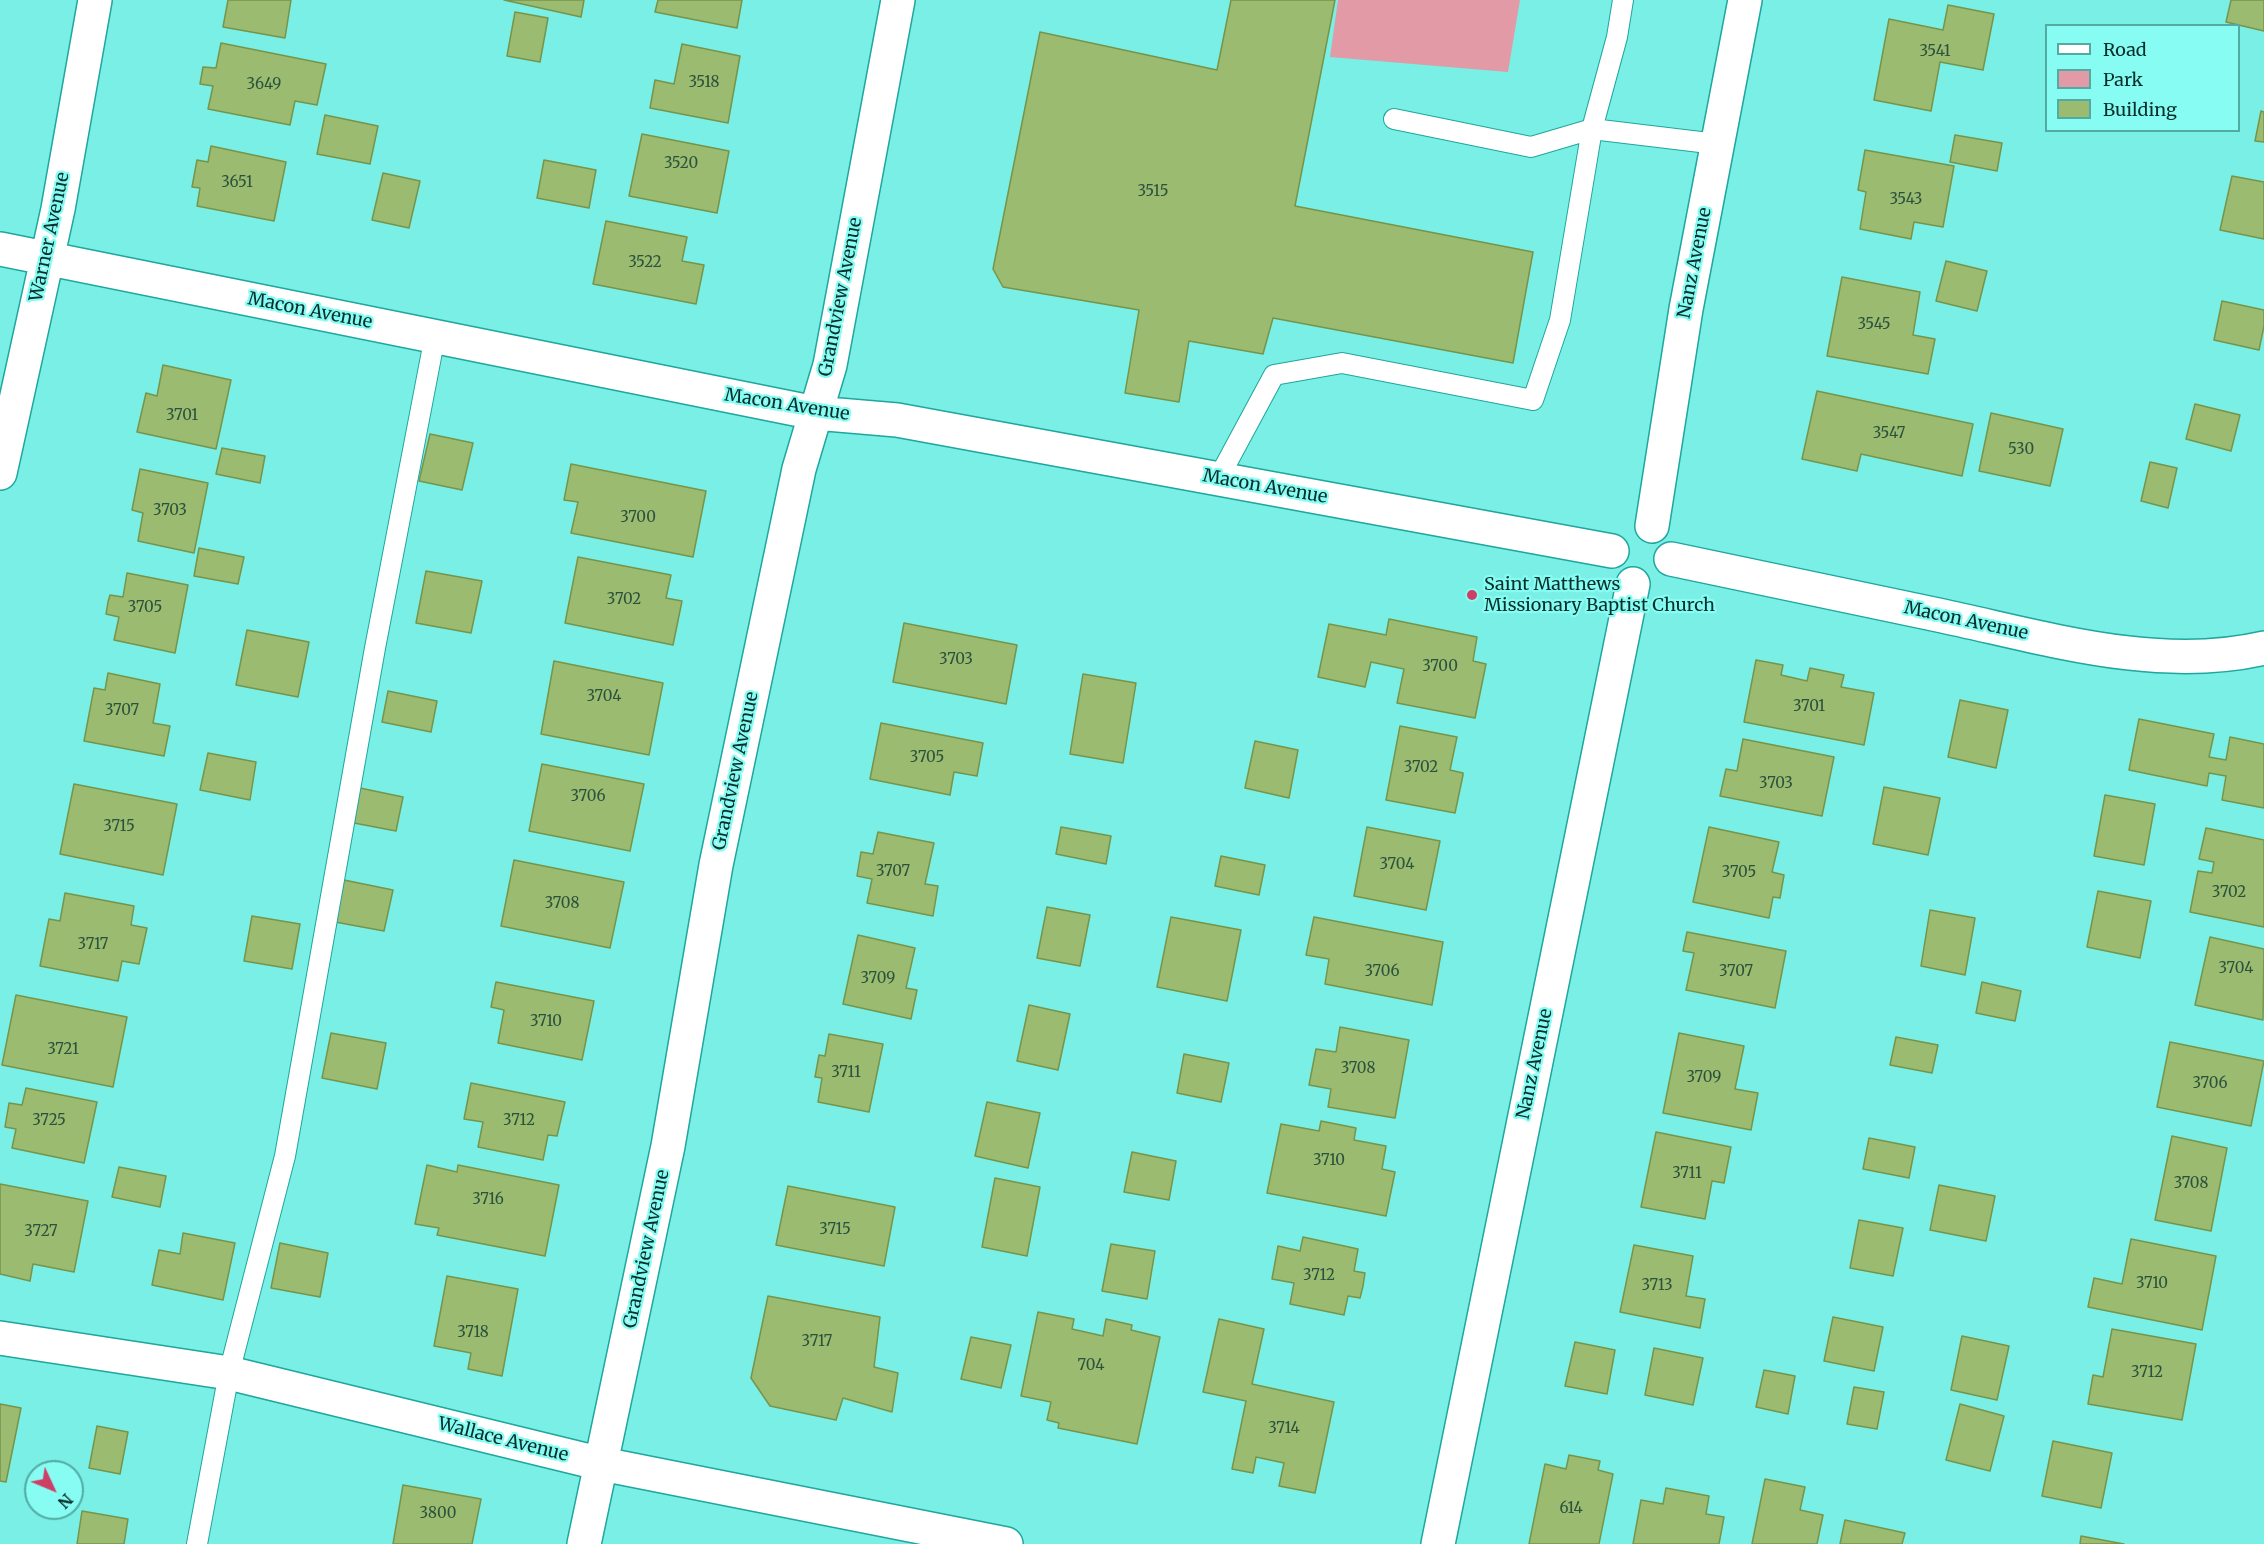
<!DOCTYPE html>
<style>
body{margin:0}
#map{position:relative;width:2264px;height:1544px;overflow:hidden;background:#79efe5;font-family:Merriweather,serif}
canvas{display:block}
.legend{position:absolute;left:2045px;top:24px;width:195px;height:108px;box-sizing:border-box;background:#87fcf2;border:2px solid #53aaa3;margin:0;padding:8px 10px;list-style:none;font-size:18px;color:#062f2c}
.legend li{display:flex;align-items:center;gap:12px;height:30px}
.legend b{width:30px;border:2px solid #53aaa3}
.north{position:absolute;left:24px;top:1460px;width:60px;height:60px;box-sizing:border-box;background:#87fcf2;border:2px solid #53aaa3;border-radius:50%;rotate:134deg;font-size:16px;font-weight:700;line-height:24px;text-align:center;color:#062f2c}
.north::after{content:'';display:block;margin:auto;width:21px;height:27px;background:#ce3f66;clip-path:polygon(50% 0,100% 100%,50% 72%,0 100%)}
</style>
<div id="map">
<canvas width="2264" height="1544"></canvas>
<ul class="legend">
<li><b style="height:8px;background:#fff"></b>Road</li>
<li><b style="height:16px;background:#e19aa6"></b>Park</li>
<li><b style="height:16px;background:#9abb70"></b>Building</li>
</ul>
<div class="north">N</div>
</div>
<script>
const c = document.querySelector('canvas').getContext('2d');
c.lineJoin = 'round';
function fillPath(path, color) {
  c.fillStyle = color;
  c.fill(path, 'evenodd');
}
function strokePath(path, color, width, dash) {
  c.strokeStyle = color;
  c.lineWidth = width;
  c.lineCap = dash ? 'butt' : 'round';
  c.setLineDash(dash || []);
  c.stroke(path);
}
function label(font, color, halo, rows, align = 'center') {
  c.font = font + ' Merriweather,serif';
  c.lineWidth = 4.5;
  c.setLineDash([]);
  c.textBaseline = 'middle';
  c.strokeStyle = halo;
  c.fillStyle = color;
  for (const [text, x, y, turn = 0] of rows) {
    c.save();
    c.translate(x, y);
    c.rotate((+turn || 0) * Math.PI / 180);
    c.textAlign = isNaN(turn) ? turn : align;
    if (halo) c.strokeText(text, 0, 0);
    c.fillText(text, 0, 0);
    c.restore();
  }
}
fillPath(new Path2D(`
 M 1338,0 L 1520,0 L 1508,72 L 1330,57 Z`), '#e19aa6');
const building = new Path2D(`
 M 228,0 L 291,0 L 285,38 L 223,27 Z
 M 504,0 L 584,0 L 581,17 Z
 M 658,0 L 742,0 L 737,28 L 655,12 Z
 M 1231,0 L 1335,0 L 1295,206 L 1533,252 L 1513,363 L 1273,318 L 1263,354 L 1189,341 L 1179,402 L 1125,393 L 1139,310 L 1003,287 L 993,269 L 1040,32 L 1217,70 Z
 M 2231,0 L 2264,0 L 2264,31 L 2226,22 Z
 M 1948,5 L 1994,14 L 1983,70 L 1940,62 L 1931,111 L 1874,100 L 1889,19 L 1943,30 Z
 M 515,12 L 548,18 L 540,62 L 507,56 Z
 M 221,43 L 326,64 L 317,105 L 295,101 L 290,125 L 208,109 L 213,86 L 200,84 L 203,67 L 216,68 Z
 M 682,44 L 740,56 L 728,123 L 650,108 L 655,80 L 674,84 Z
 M 2261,111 L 2264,112 L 2264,142 L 2255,141 Z
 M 325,115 L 378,126 L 370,164 L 317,154 Z
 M 642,134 L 729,151 L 717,213 L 629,196 Z
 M 1955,135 L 2002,143 L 1997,171 L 1950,162 Z
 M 211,146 L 286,162 L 274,221 L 197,206 L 200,188 L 192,187 L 197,160 L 208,162 Z
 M 1865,150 L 1954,166 L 1943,227 L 1914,222 L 1911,239 L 1860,229 L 1866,192 L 1858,190 Z
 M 544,160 L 596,170 L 589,208 L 537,198 Z
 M 383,173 L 420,181 L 409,228 L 372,220 Z
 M 2232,176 L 2264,182 L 2264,239 L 2220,230 Z
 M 606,221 L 687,237 L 682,261 L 704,265 L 696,304 L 593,284 Z
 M 1946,261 L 1987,271 L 1977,311 L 1936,301 Z
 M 1842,277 L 1920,292 L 1913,335 L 1935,339 L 1928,374 L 1827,356 Z
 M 2222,301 L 2264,310 L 2264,326 L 2259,350 L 2214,340 Z
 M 163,365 L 231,380 L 216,449 L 137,432 L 146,393 L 157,396 Z
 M 1817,391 L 1973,424 L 1962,476 L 1861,454 L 1857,471 L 1802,459 Z
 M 2195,404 L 2240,415 L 2231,451 L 2186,439 Z
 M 1991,413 L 2063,429 L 2050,486 L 1979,471 Z
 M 430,434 L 473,443 L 462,490 L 419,481 Z
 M 222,448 L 265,456 L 260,483 L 216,474 Z
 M 2150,462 L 2177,468 L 2168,508 L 2141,501 Z
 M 571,464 L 706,491 L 693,557 L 571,533 L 578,502 L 564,500 Z
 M 140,469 L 208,483 L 194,553 L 138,541 L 143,513 L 132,510 Z
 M 199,548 L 244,557 L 238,584 L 194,576 Z
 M 578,557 L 671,575 L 666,598 L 682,601 L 673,645 L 565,623 Z
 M 426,571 L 482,581 L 471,633 L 416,623 Z
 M 127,573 L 188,585 L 175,653 L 114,640 L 119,617 L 106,614 L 108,602 L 110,595 L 123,597 Z
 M 1389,619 L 1477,637 L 1473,661 L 1486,664 L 1475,718 L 1397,703 L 1404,669 L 1371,662 L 1365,687 L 1318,677 L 1329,624 L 1386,635 Z
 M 904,623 L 1017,645 L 1006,704 L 893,682 Z
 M 247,630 L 309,642 L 298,697 L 236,685 Z
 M 1756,660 L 1783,665 L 1781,675 L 1807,681 L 1810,668 L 1844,675 L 1841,687 L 1874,693 L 1864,745 L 1744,722 Z
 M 554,661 L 663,683 L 649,755 L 541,734 Z
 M 108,673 L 160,684 L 153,723 L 170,726 L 164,756 L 84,741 L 94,688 L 105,690 Z
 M 1083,674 L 1136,683 L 1123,763 L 1070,754 Z
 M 388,691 L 437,701 L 431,732 L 382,722 Z
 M 1960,700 L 2008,710 L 1996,768 L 1948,757 Z
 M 2139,719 L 2214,734 L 2209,757 L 2226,760 L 2230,737 L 2264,744 L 2264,808 L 2222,800 L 2226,776 L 2209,773 L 2207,786 L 2129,770 Z
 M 881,723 L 983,743 L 977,776 L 954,772 L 950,795 L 870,779 Z
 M 1400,726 L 1457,737 L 1450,770 L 1463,773 L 1463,775 L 1455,813 L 1386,800 Z
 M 1743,739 L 1834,757 L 1822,816 L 1720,796 L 1726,769 L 1737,771 Z
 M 1255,741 L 1298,750 L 1289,798 L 1245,788 Z
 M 208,753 L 256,762 L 250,800 L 200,790 Z
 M 542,764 L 644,784 L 630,851 L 529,831 Z
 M 74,784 L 177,804 L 163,875 L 60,854 Z
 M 1884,787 L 1940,798 L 1928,855 L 1873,844 Z
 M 360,788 L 403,797 L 396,831 L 354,823 Z
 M 2105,795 L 2155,804 L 2144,865 L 2094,856 Z
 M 1061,827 L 1111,836 L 1106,864 L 1056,854 Z
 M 1367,827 L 1440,841 L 1426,910 L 1354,896 Z
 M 1709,827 L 1779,842 L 1772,872 L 1784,875 L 1780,898 L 1773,897 L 1769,918 L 1693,902 Z
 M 2206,828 L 2264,840 L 2264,927 L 2190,912 L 2198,871 L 2212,873 L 2214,862 L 2199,859 Z
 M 878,832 L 934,843 L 925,884 L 938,886 L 933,916 L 867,903 L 872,879 L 857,876 L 861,852 L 873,854 Z
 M 1221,856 L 1265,865 L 1259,895 L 1215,886 Z
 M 514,860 L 624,882 L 610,948 L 501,926 Z
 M 344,880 L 393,890 L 384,931 L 335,922 Z
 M 2098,891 L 2151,901 L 2140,958 L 2087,947 Z
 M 65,893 L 134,906 L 131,925 L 147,928 L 139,964 L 122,961 L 118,981 L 40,966 L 49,919 L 60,921 Z
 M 1047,907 L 1090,915 L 1080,966 L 1037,958 Z
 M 1930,910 L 1975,918 L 1965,975 L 1921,966 Z
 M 252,916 L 300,924 L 292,969 L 244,961 Z
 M 1171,917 L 1241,930 L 1227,1001 L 1157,987 Z
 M 1314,917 L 1443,942 L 1432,1005 L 1325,984 L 1329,959 L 1306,955 Z
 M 1687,932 L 1786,951 L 1775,1008 L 1686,990 L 1694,953 L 1683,951 Z
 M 858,935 L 915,948 L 906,988 L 917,990 L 911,1019 L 843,1004 Z
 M 2210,937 L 2264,949 L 2263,1020 L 2195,1005 Z
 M 496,982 L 594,1001 L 582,1060 L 498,1043 L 504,1010 L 491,1007 Z
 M 1982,982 L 2021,991 L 2015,1021 L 1976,1013 Z
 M 16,995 L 127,1017 L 113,1087 L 2,1065 Z
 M 1029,1005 L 1070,1014 L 1058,1070 L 1017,1061 Z
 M 1340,1027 L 1409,1040 L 1395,1118 L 1328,1107 L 1331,1089 L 1309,1085 L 1316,1049 L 1336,1052 Z
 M 331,1033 L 386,1043 L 377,1089 L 322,1078 Z
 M 1679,1033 L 1744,1046 L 1735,1089 L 1758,1093 L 1751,1130 L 1663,1113 Z
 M 829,1034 L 883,1044 L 869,1112 L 818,1102 L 822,1078 L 815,1077 L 819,1055 L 825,1056 Z
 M 1896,1037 L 1938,1045 L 1932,1073 L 1890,1065 Z
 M 2170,1042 L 2264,1061 L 2251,1126 L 2157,1107 Z
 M 1184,1054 L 1229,1063 L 1221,1102 L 1177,1093 Z
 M 471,1083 L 565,1102 L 557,1136 L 548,1135 L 543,1160 L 478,1147 L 483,1122 L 464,1119 Z
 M 26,1088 L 97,1102 L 84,1163 L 12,1148 L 16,1129 L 5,1127 L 9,1103 L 22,1105 Z
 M 987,1102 L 1040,1113 L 1028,1168 L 975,1156 Z
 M 1321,1121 L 1356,1128 L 1354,1140 L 1386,1146 L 1382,1169 L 1395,1172 L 1386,1216 L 1267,1193 L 1281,1124 L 1319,1131 Z
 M 1656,1132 L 1731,1147 L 1724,1183 L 1712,1181 L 1705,1219 L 1641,1207 Z
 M 2172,1136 L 2227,1148 L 2211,1231 L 2155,1220 Z
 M 1869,1138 L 1915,1147 L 1909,1178 L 1863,1169 Z
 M 1132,1152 L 1176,1161 L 1169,1200 L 1124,1192 Z
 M 427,1165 L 457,1172 L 458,1165 L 559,1185 L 545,1256 L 437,1235 L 439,1228 L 415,1224 Z
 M 119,1167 L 166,1176 L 160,1207 L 112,1197 Z
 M 995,1178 L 1040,1187 L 1027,1256 L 982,1247 Z
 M 0,1184 L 88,1201 L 74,1272 L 33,1264 L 30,1281 L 0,1274 Z
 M 1939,1185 L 1995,1196 L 1986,1241 L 1930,1230 Z
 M 788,1186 L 895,1207 L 884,1266 L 776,1245 Z
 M 1859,1220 L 1903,1228 L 1893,1276 L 1850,1268 Z
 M 183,1233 L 235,1243 L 223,1300 L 152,1285 L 159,1250 L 180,1254 Z
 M 1303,1237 L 1358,1249 L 1354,1271 L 1365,1273 L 1363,1286 L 1360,1298 L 1348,1296 L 1344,1315 L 1290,1304 L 1294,1283 L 1272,1279 L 1278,1246 L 1300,1251 Z
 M 2131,1239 L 2216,1256 L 2202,1330 L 2088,1307 L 2094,1278 L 2122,1284 Z
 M 280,1243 L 328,1253 L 320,1297 L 271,1288 Z
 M 1111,1244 L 1155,1251 L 1147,1299 L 1102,1291 Z
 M 1634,1245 L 1693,1256 L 1686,1296 L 1705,1299 L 1700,1328 L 1620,1312 Z
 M 447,1276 L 518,1289 L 502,1376 L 468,1369 L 471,1353 L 434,1346 Z
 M 768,1296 L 880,1317 L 874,1367 L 898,1373 L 892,1412 L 843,1398 L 836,1420 L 770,1406 L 751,1378 Z
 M 1038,1312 L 1074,1319 L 1072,1329 L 1103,1336 L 1106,1319 L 1132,1325 L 1131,1330 L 1160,1337 L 1137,1444 L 1058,1428 L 1059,1423 L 1047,1420 L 1051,1402 L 1021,1396 Z
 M 1833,1317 L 1883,1327 L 1874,1371 L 1824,1361 Z
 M 1219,1319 L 1264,1329 L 1252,1384 L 1334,1402 L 1315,1493 L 1279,1486 L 1284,1463 L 1256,1457 L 1253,1473 L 1232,1469 L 1246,1401 L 1203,1392 Z
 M 2112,1329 L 2196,1344 L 2182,1420 L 2088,1404 L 2093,1375 L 2103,1377 Z
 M 1962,1336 L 2009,1346 L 1997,1400 L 1951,1390 Z
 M 971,1337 L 1011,1345 L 1001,1388 L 961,1379 Z
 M 1575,1342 L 1615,1350 L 1607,1394 L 1565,1386 Z
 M 1654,1348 L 1703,1358 L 1693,1405 L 1645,1395 Z
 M 1764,1370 L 1795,1376 L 1788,1414 L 1756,1407 Z
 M 1854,1387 L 1884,1392 L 1877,1429 L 1847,1424 Z
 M 0,1404 L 21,1408 L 6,1482 L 0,1481 Z
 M 1960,1404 L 2004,1416 L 1990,1471 L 1946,1460 Z
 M 97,1426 L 128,1432 L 120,1474 L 89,1468 Z
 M 2053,1441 L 2112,1453 L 2101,1508 L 2042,1496 Z
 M 1569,1455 L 1600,1461 L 1598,1470 L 1613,1474 L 1599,1544 L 1529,1544 L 1545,1464 L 1566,1469 Z
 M 1765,1479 L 1805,1487 L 1800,1510 L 1823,1515 L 1817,1544 L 1752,1544 Z
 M 403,1485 L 481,1499 L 472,1544 L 393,1544 Z
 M 1666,1488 L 1709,1496 L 1706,1514 L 1724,1517 L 1719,1544 L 1633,1544 L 1641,1500 L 1663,1504 Z
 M 82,1511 L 128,1519 L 124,1544 L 77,1544 Z
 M 1845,1520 L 1905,1533 L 1902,1544 L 1840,1544 Z
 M 2081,1536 L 2124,1544 L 2080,1544 Z`);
fillPath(building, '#9abb70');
strokePath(building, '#75954b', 1.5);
const lane = new Path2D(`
 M 1623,0 L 1617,37 L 1592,129 L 1717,144
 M 1218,479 L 1274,375 L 1342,363 L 1533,400 L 1560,320 L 1592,129 L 1531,147 L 1394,119
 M 197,1544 L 229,1373 L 285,1156 L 375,648 L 435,336`);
const street = new Path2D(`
 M 0,249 L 815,413 L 897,420 L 1612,551
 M 0,473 L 58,209 L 95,0
 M 1652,526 L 1686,309 L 1745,0
 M 1671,559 C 1760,578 1849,596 1938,615 C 2043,637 2156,673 2264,648
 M 0,1338 L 229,1373 L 602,1464 L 1006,1544
 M 584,1544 L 668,1146 L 716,865 L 799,469 L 830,365 L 898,0
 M 1438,1544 L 1633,584`);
strokePath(lane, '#1fa69e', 22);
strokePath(street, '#1fa69e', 36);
strokePath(lane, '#fff', 20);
strokePath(street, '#fff', 33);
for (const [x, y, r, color] of [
 [1472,595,6,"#ce3f66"]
]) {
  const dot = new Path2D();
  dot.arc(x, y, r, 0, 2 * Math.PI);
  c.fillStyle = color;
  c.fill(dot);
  strokePath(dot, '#87fcf2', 2);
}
label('15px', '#2b523d', null, [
 ["3541",1935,52],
 ["3518",704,83],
 ["3649",264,85],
 ["3520",681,164],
 ["3651",237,183],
 ["3515",1153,192],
 ["3543",1906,200],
 ["3522",645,263],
 ["3545",1874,325],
 ["3701",182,416],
 ["3547",1889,434],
 ["530",2021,450],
 ["3703",170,511],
 ["3700",638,518],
 ["3702",624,600],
 ["3705",145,608],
 ["3703",956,660],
 ["3700",1440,667],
 ["3704",604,697],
 ["3701",1809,707],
 ["3707",122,711],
 ["3705",927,758],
 ["3702",1421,768],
 ["3703",1776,784],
 ["3706",588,797],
 ["3715",119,827],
 ["3704",1397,865],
 ["3707",893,872],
 ["3705",1739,873],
 ["3702",2229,893],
 ["3708",562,904],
 ["3717",93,945],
 ["3704",2236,969],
 ["3706",1382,972],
 ["3707",1736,972],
 ["3709",878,979],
 ["3710",546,1022],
 ["3721",63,1050],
 ["3708",1358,1069],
 ["3711",846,1073],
 ["3709",1704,1078],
 ["3706",2210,1084],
 ["3725",49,1121],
 ["3712",519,1121],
 ["3710",1329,1161],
 ["3711",1687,1174],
 ["3708",2191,1184],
 ["3716",488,1200],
 ["3715",835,1230],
 ["3727",41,1232],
 ["3712",1319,1276],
 ["3710",2152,1284],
 ["3713",1657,1286],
 ["3718",473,1333],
 ["3717",817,1342],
 ["704",1091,1366],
 ["3712",2147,1373],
 ["3714",1284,1429],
 ["614",1571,1509],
 ["3800",438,1514]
]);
label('18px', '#062f2c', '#87fcf2', [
 ["Warner Avenue",50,237,-78],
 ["Nanz Avenue",1695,263,-79],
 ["Grandview Avenue",841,297,-79],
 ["Macon Avenue",310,311,11],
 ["Macon Avenue",787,405,9],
 ["Macon Avenue",1265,487,10],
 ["Macon Avenue",1966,621,12],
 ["Grandview Avenue",736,771,-78],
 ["Nanz Avenue",1535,1064,-78],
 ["Grandview Avenue",647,1249,-78],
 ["Wallace Avenue",503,1440,14]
]);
label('18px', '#062f2c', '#87fcf2', [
 ["Saint Matthews",1484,585],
 ["Missionary Baptist Church",1484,606]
], 'left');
</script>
